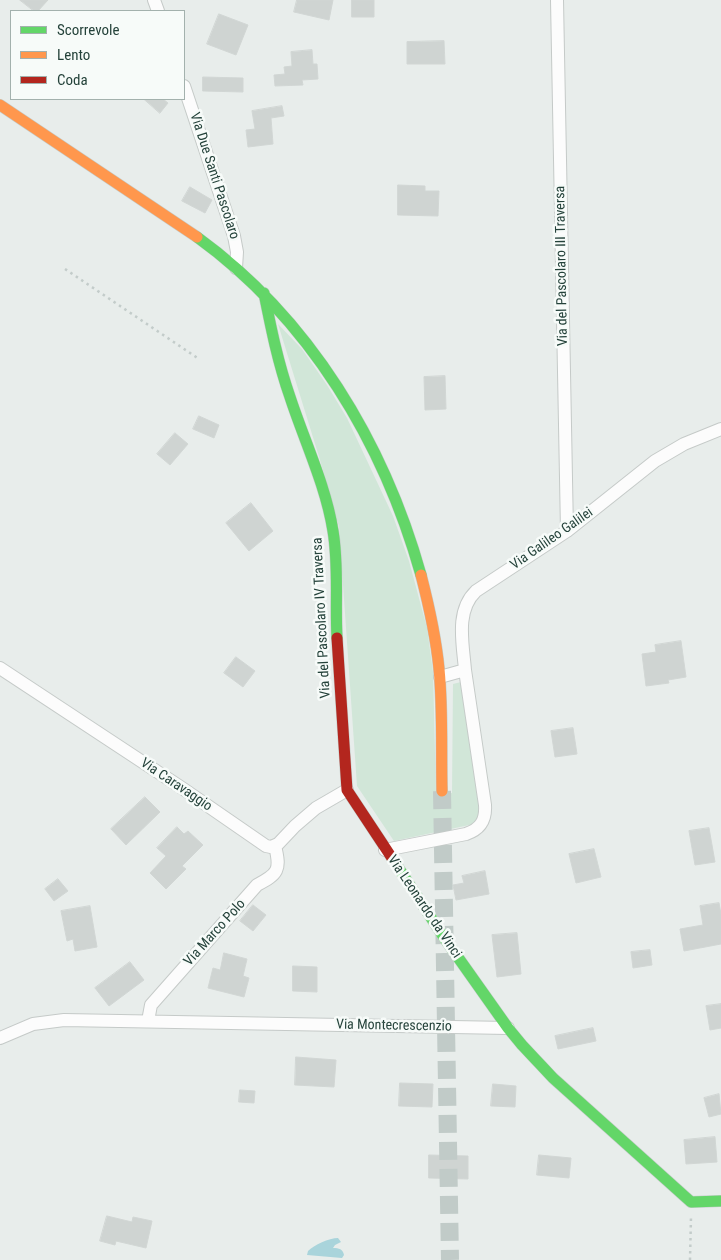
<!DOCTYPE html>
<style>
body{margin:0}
#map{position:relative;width:721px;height:1260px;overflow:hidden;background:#e8edeb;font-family:"Roboto Condensed",sans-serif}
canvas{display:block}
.legend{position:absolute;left:10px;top:10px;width:175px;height:90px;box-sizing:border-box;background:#f7fbf9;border:1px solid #a3b1ad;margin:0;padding:6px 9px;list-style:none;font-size:15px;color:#24423a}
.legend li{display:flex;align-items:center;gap:10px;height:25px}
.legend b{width:25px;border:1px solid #a3b1ad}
</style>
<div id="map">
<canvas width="721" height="1260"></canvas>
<ul class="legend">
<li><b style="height:6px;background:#63d668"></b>Scorrevole</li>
<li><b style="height:6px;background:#ff974d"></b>Lento</li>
<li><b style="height:6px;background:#b3261e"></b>Coda</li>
</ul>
</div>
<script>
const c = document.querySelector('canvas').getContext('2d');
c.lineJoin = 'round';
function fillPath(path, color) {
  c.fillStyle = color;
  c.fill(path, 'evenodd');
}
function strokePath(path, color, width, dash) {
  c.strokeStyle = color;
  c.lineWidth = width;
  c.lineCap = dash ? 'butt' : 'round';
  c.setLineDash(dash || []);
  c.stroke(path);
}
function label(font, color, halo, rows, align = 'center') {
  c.font = font + ' "Roboto Condensed",sans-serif';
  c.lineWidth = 5;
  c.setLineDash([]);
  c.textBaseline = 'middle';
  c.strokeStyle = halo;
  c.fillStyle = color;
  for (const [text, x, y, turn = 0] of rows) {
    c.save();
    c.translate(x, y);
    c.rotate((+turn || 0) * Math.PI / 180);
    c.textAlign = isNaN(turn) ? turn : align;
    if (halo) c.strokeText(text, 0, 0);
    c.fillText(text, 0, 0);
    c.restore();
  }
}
fillPath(new Path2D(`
 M 278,324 L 302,349 L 327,385 L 347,418 L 393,516 L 409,561 L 427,628 L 433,672 L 436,794 L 452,793 L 453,684 L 461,682 L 481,814 L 474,824 L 394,841 L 357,786 L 339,527 L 320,460 Z`), '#d1e6d8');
fillPath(new Path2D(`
 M 338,1238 L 341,1242 L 335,1245 L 333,1248 C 339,1248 343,1249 344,1255 L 342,1258 L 307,1255 L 308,1251 C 314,1245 329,1238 338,1238 Z`), '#a9d4db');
const building = new Path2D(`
 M 20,0 L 48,0 L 38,11 L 34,11 Z
 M 297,0 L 333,0 L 329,20 L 294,12 Z
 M 352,0 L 374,0 L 374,17 L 352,17 Z
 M 219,14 L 248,25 L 236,55 L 207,44 Z
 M 444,41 L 445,64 L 407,64 L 407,42 Z
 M 312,50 L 313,64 L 317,64 L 318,79 L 302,80 L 303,85 L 275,86 L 274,75 L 285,74 L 284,67 L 292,66 L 291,52 Z
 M 203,77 L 243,78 L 243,92 L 203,91 Z
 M 144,99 L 163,99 L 168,103 L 160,113 Z
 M 282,106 L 284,116 L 271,118 L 273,144 L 248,147 L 246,130 L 255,129 L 252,111 Z
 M 398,185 L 425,186 L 425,191 L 439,191 L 438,216 L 398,215 Z
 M 190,187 L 212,200 L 205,213 L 182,201 Z
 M 445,376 L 446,409 L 425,410 L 424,377 Z
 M 199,416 L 219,425 L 214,438 L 193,429 Z
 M 175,433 L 188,444 L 170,465 L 157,454 Z
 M 251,503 L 273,531 L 249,551 L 226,523 Z
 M 681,641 L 686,677 L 668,680 L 669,683 L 646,686 L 642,654 L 656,652 L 655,645 Z
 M 236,657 L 255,671 L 243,687 L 224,673 Z
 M 573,728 L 577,754 L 555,757 L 551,731 Z
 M 145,797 L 160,812 L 126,845 L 111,829 Z
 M 177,827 L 184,834 L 188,831 L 203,845 L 182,866 L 186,869 L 166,889 L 150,873 L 166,856 L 157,848 Z
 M 709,828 L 715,862 L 695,865 L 689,831 Z
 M 594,849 L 601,877 L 576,883 L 569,854 Z
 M 485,871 L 489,894 L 456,900 L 453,885 L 464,883 L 462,876 Z
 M 58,879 L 68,891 L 54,901 L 45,889 Z
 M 719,903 L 721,914 L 721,944 L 684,951 L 680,929 L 703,925 L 700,906 Z
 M 253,905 L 266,915 L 253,931 L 240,921 Z
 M 90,906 L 97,947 L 75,951 L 73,939 L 67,941 L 61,911 Z
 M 517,933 L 521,974 L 497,977 L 492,935 Z
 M 650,950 L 652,965 L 633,968 L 631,952 Z
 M 224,953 L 247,959 L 243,976 L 249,978 L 244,997 L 208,988 L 213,968 L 220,970 Z
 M 130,962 L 144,980 L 109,1006 L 95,988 Z
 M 293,966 L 317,967 L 317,992 L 293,991 Z
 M 721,1004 L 721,1028 L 710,1030 L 706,1006 Z
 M 593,1028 L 596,1041 L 558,1049 L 555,1036 Z
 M 296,1057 L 336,1060 L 334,1087 L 295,1085 Z
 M 400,1083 L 433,1084 L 432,1107 L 399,1106 Z
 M 493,1084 L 516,1086 L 515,1107 L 491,1106 Z
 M 240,1090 L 255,1091 L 254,1103 L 239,1102 Z
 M 719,1094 L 721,1114 L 709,1117 L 704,1098 Z
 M 715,1137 L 717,1162 L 686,1164 L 684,1140 Z
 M 429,1155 L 468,1156 L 468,1179 L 429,1178 Z
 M 539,1155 L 571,1158 L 569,1178 L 537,1175 Z
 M 107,1216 L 132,1222 L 133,1217 L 152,1221 L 146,1248 L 116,1241 L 115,1245 L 100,1241 Z`);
fillPath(building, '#cfd4d2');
strokePath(building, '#d1d6d4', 1);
strokePath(new Path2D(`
 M 442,791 L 450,1260`), '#c1cbc8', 18, [18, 9]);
const street = new Path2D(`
 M 154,0 L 158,11
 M 557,0 L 567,531
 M 184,86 L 234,236 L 237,252 L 236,268
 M 0,668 L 182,788 L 266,846 L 271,847 L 278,844 L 295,826 L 316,808 L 347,790
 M 440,677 L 465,670 C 463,644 455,611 476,591 L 567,531 L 655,461 L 684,444 L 721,429
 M 385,850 L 466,834 C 481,829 486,820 485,805 L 465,670
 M 148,1021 L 151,1005 L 257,885 C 278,874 281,870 275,846
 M 0,1038 L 33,1024 L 64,1020 L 508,1028`);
const fast = new Path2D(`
 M 197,237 C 310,319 384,443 421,575
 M 264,293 C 271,328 278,363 290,397 C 304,440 326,486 333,531 C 339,566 335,602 337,638
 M 392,858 L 445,939 L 508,1028 L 522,1045 L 553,1078 L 691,1202 L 721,1201`);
const slow = new Path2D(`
 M 0,105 L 197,237
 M 421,575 C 429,606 436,637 439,669 C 443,709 441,750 442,791`);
const jam = new Path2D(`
 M 337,638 L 347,790 L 392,858`);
strokePath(street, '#c5cac8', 14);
strokePath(fast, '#c3cbc8', 12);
strokePath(slow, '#c3cbc8', 12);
strokePath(jam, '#c3cbc8', 12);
strokePath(new Path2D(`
 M 65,269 L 199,359
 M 690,1260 L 691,1217`), '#c3ccca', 2.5, [2.5, 4]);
strokePath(street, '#fcfcfc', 12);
strokePath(fast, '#63d668', 11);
strokePath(slow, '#ff974d', 11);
strokePath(jam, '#b3261e', 11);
label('14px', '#24423a', '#f7fbf9', [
 ["Via Due Santi Pascolaro",214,176,72],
 ["Via del Pascolaro III Traversa",562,266,-91],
 ["Via Galileo Galilei",552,539,-35],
 ["Via del Pascolaro IV Traversa",322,618,-93],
 ["Via Caravaggio",176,785,34],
 ["Via Leonardo da Vinci",424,907,56],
 ["Via Marco Polo",215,933,-48],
 ["Via Montecrescenzio",394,1026,1]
]);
</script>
